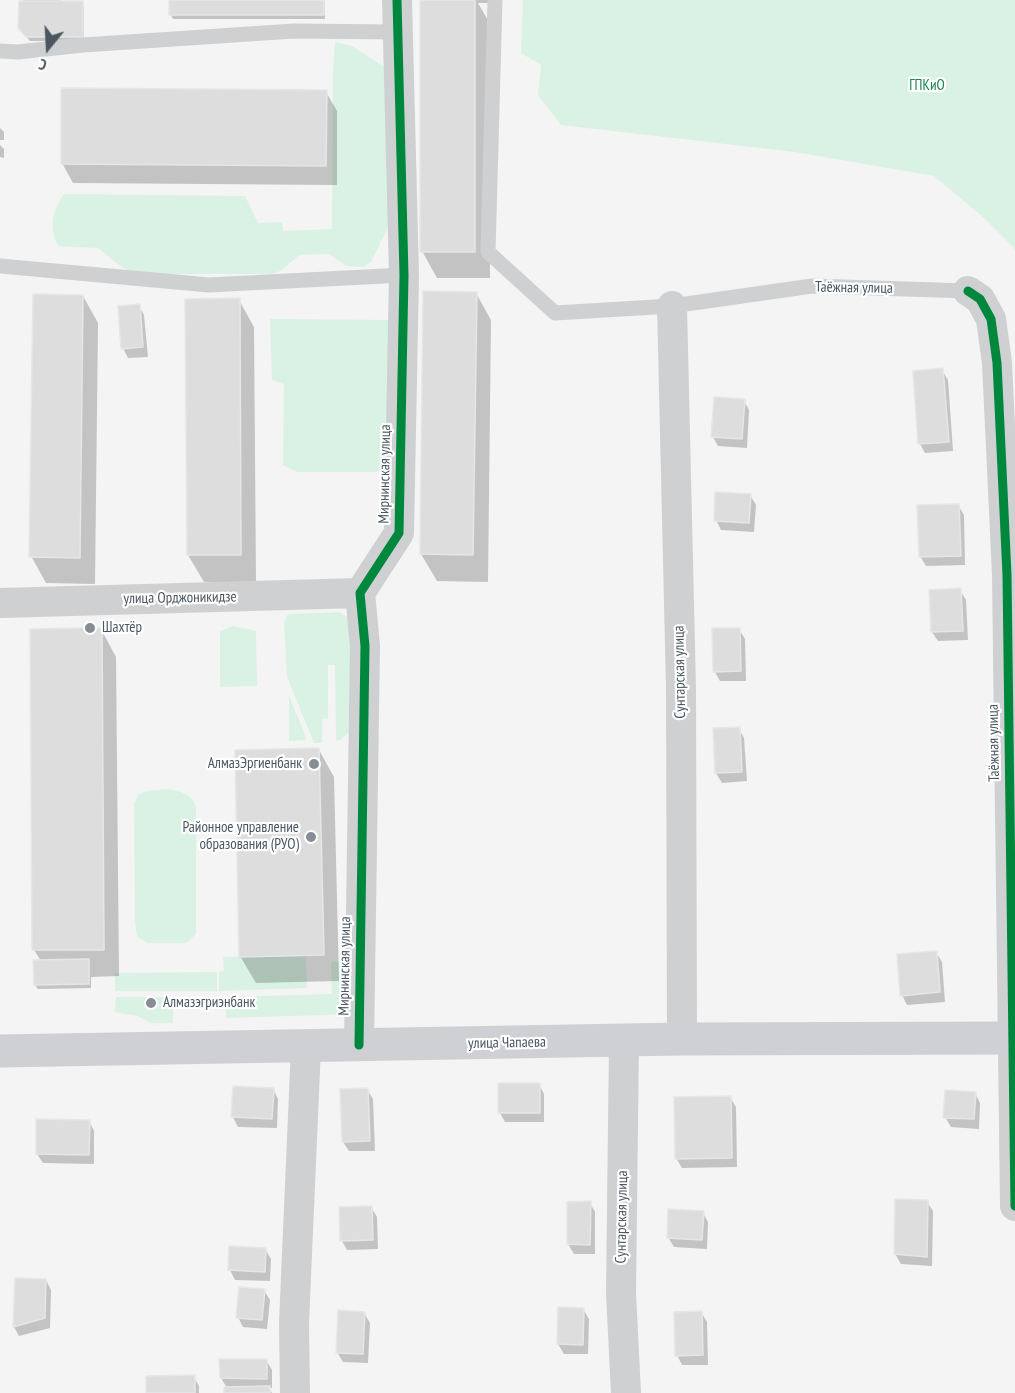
<!DOCTYPE html>
<meta charset="utf-8">
<style>
body{margin:0}
#map{position:relative;width:1015px;height:1393px;overflow:hidden;background:#f4f4f4;font-family:"PT Sans Narrow",sans-serif}
canvas{display:block}
.north{position:absolute;left:18px;top:18px;width:60px;height:60px;-webkit-text-stroke:4px #fff;paint-order:stroke;rotate:198deg;font-size:16px;font-weight:700;line-height:24px;text-align:center;color:#4a5661}
.north::after{content:'';display:block;margin:auto;width:21px;height:27px;background:#4a5661;clip-path:polygon(50% 0,100% 100%,50% 72%,0 100%)}
</style>
<div id="map">
<canvas width="1015" height="1393"></canvas>
<div class="north">С</div>
</div>
<script>
const c = document.querySelector('canvas').getContext('2d');
c.lineJoin = 'round';
function fillPath(path, color) {
  c.fillStyle = color;
  c.fill(path, 'evenodd');
}
function strokePath(path, color, width, dash) {
  c.strokeStyle = color;
  c.lineWidth = width;
  c.lineCap = dash ? 'butt' : 'round';
  c.setLineDash(dash || []);
  c.stroke(path);
}
function label(font, color, halo, rows, align = 'center') {
  c.font = font + ' "PT Sans Narrow",sans-serif';
  c.lineWidth = 4.5;
  c.setLineDash([]);
  c.textBaseline = 'middle';
  c.strokeStyle = halo;
  c.fillStyle = color;
  for (const [text, x, y, turn = 0] of rows) {
    c.save();
    c.translate(x, y);
    c.rotate((+turn || 0) * Math.PI / 180);
    c.textAlign = isNaN(turn) ? turn : align;
    if (halo) c.strokeText(text, 0, 0);
    c.fillText(text, 0, 0);
    c.restore();
  }
}
fillPath(new Path2D(`
 M 523,0 L 1015,0 L 1015,251 L 1014,248 L 984,218 L 934,176 L 795,152 L 561,125 L 538,95 L 541,65 L 521,53 Z
 M 335,42 L 352,46 L 384,67 L 389,225 L 371,262 L 363,267 L 346,266 L 329,254 L 299,255 L 282,270 L 273,274 L 134,274 L 121,267 L 98,248 L 58,246 C 49,226 52,212 64,194 L 245,196 L 258,223 L 282,222 L 283,231 L 332,229 L 333,70 Z
 M 270,319 L 396,320 L 386,467 L 376,472 L 297,472 L 283,465 L 284,384 L 272,380 Z
 M 340,612 L 348,618 L 351,630 L 354,727 L 341,740 L 336,741 L 335,665 L 328,665 L 328,718 L 322,719 L 322,743 L 314,743 L 287,677 L 284,623 L 288,614 Z
 M 233,626 L 256,631 L 257,686 L 220,687 L 220,631 Z
 M 289,696 L 306,737 L 305,740 L 289,741 Z
 M 168,789 C 181,791 192,794 196,807 L 196,934 L 186,943 L 147,943 L 137,936 L 135,922 L 134,804 L 139,794 L 147,791 Z
 M 306,955 L 307,988 L 219,991 L 219,972 L 224,971 L 223,957 Z
 M 352,961 L 353,1014 L 226,1018 L 225,997 L 332,994 L 331,962 Z
 M 217,972 L 217,991 L 115,991 L 115,973 Z
 M 116,997 L 194,997 L 194,1008 L 173,1008 L 173,1023 L 152,1023 L 137,1016 L 115,1012 Z`), '#d9f2e3');
fillPath(new Path2D(`
 M 23,0 L 61,0 L 61,2 L 82,2 L 84,7 L 84,41 L 30,41 L 23,33 Z
 M 171,0 L 325,0 L 325,19 L 173,19 L 171,15 Z
 M 421,0 L 488,0 L 488,3 L 478,3 L 489,22 L 490,278 L 437,278 L 422,251 Z
 M 326,92 L 337,111 L 337,185 L 73,183 L 62,163 Z
 M 0,128 L 4,132 L 4,140 L 0,140 Z
 M 0,145 L 4,149 L 4,158 L 0,157 Z
 M 476,293 L 491,320 L 488,582 L 437,581 L 421,554 Z
 M 83,296 L 98,323 L 95,584 L 46,583 L 31,556 Z
 M 187,300 L 239,300 L 254,327 L 256,582 L 204,582 L 188,555 Z
 M 139,306 L 144,315 L 148,357 L 128,358 L 123,348 Z
 M 942,370 L 948,380 L 953,451 L 925,453 L 920,444 Z
 M 744,401 L 749,410 L 747,448 L 718,446 L 713,437 Z
 M 750,495 L 756,505 L 754,532 L 721,530 L 716,520 Z
 M 958,505 L 964,515 L 965,565 L 926,566 L 920,556 Z
 M 960,590 L 966,600 L 968,640 L 938,641 L 932,632 Z
 M 101,629 L 116,657 L 119,976 L 91,977 L 91,988 L 38,989 L 35,985 L 41,961 L 34,950 Z
 M 739,629 L 745,639 L 746,681 L 720,681 L 715,672 Z
 M 739,729 L 744,738 L 747,781 L 722,783 L 716,773 Z
 M 319,750 L 334,777 L 339,981 L 256,983 L 240,956 Z
 M 936,952 L 942,962 L 945,1002 L 907,1005 L 902,995 Z
 M 539,1084 L 544,1094 L 544,1122 L 505,1122 L 500,1113 Z
 M 273,1089 L 278,1099 L 277,1128 L 238,1127 L 233,1117 Z
 M 367,1089 L 373,1099 L 375,1151 L 349,1151 L 343,1142 Z
 M 975,1093 L 980,1103 L 979,1129 L 951,1127 L 945,1117 Z
 M 730,1097 L 736,1107 L 737,1167 L 682,1168 L 676,1158 Z
 M 89,1121 L 94,1131 L 94,1164 L 43,1163 L 37,1154 Z
 M 927,1202 L 933,1211 L 932,1266 L 901,1264 L 895,1254 Z
 M 590,1203 L 595,1212 L 595,1254 L 574,1254 L 568,1244 Z
 M 371,1207 L 377,1217 L 378,1249 L 347,1250 L 342,1241 Z
 M 703,1213 L 708,1222 L 707,1249 L 674,1247 L 668,1237 Z
 M 265,1249 L 271,1259 L 270,1281 L 235,1280 L 230,1270 Z
 M 16,1279 L 46,1280 L 51,1290 L 50,1328 L 19,1336 L 14,1327 Z
 M 264,1290 L 270,1300 L 267,1329 L 243,1327 L 238,1317 Z
 M 583,1309 L 589,1319 L 588,1354 L 564,1354 L 558,1344 Z
 M 701,1312 L 707,1322 L 708,1365 L 682,1365 L 677,1355 Z
 M 364,1313 L 370,1323 L 368,1363 L 343,1362 L 337,1352 Z
 M 221,1360 L 266,1360 L 272,1370 L 272,1388 L 269,1388 L 272,1393 L 225,1393 L 227,1388 L 221,1378 Z
 M 194,1377 L 199,1386 L 199,1393 L 147,1393 Z`), '#0003');
const building = new Path2D(`
 M 169,0 L 324,0 L 324,15 L 169,15 Z
 M 420,0 L 475,0 L 475,252 L 420,252 Z
 M 19,1 L 83,1 L 83,37 L 26,37 L 18,28 Z
 M 61,88 L 327,90 L 326,166 L 61,164 Z
 M 423,291 L 477,292 L 473,555 L 420,554 Z
 M 33,294 L 83,295 L 80,558 L 29,557 Z
 M 240,298 L 241,555 L 187,555 L 185,299 Z
 M 140,304 L 143,347 L 121,349 L 118,306 Z
 M 943,368 L 949,442 L 918,444 L 913,371 Z
 M 714,397 L 745,399 L 742,439 L 711,437 Z
 M 715,492 L 751,494 L 749,523 L 714,521 Z
 M 959,504 L 961,556 L 919,557 L 917,505 Z
 M 961,588 L 963,631 L 931,632 L 929,590 Z
 M 90,628 L 102,628 L 104,950 L 32,950 L 30,629 Z
 M 712,628 L 740,628 L 741,671 L 713,672 Z
 M 740,727 L 742,772 L 715,773 L 713,728 Z
 M 319,748 L 324,955 L 239,957 L 235,750 Z
 M 937,951 L 940,992 L 900,996 L 897,954 Z
 M 89,959 L 89,984 L 34,985 L 33,960 Z
 M 498,1083 L 540,1083 L 540,1113 L 498,1113 Z
 M 233,1086 L 274,1088 L 272,1119 L 231,1117 Z
 M 368,1088 L 370,1141 L 342,1142 L 340,1089 Z
 M 945,1090 L 976,1092 L 974,1119 L 943,1118 Z
 M 731,1096 L 732,1158 L 675,1159 L 674,1097 Z
 M 36,1119 L 90,1120 L 89,1155 L 36,1154 Z
 M 895,1199 L 928,1200 L 927,1257 L 894,1254 Z
 M 591,1201 L 590,1245 L 567,1244 L 567,1202 Z
 M 372,1206 L 373,1240 L 340,1241 L 339,1207 Z
 M 668,1209 L 704,1211 L 702,1240 L 667,1238 Z
 M 229,1246 L 266,1248 L 265,1272 L 228,1270 Z
 M 15,1278 L 46,1279 L 45,1318 L 13,1327 Z
 M 239,1287 L 265,1289 L 262,1320 L 236,1318 Z
 M 558,1307 L 584,1308 L 583,1345 L 557,1344 Z
 M 338,1310 L 365,1312 L 363,1354 L 336,1353 Z
 M 702,1311 L 703,1355 L 675,1356 L 674,1312 Z
 M 219,1359 L 267,1359 L 267,1379 L 220,1378 Z
 M 195,1375 L 195,1393 L 146,1393 L 146,1376 Z
 M 270,1386 L 270,1393 L 224,1393 L 224,1387 Z`);
fillPath(building, '#ddddde');
strokePath(building, '#e5e6e7', 1.5);
strokePath(new Path2D(`
 M 495,0 L 488,252 L 555,313 L 672,306 L 812,286 L 968,291
 M 0,51 L 18,52 L 83,45 L 294,31 L 398,32
 M 0,266 L 209,285 L 404,275`), '#ced0d2', 15);
strokePath(new Path2D(`
 M 968,291 L 980,299 L 991,319 L 997,363 L 1007,575 L 1015,1206
 M 672,306 L 681,688 L 682,1039
 M 0,603 L 360,593
 M 624,1041 L 621,1293 L 626,1393
 M 359,1045 L 365,646 L 360,593 L 399,533 L 404,275 L 397,0
 M 295,1393 L 294,1323 L 306,1047`), '#ced0d2', 30);
strokePath(new Path2D(`
 M 0,1051 L 682,1039 L 1015,1038`), '#ced0d4', 33);
strokePath(new Path2D(`
 M 968,291 L 980,299 L 991,319 L 997,363 L 1007,575 L 1015,1206
 M 359,1045 L 365,646 L 360,593 L 399,533 L 404,275 L 397,0`), '#00873e', 9);
for (const [x, y, r, color] of [
 [90,628,6,"#868d94"],
 [314,764,6,"#868d94"],
 [311,837,6,"#868d94"],
 [151,1003,6,"#868d94"]
]) {
  const dot = new Path2D();
  dot.arc(x, y, r, 0, 2 * Math.PI);
  c.fillStyle = color;
  c.fill(dot);
  strokePath(dot, '#fff', 2);
}
label('15px', '#17864f', '#fff', [
 ["ГПКиО",927,86]
]);
label('15px', '#4a5661', '#fff', [
 ["Таёжная улица",854,288,1],
 ["Мирнинская улица",385,474,-89],
 ["улица Орджоникидзе",180,598,-1],
 ["Сунтарская улица",680,672,-91],
 ["Таёжная улица",994,743,-91],
 ["Мирнинская улица",345,966,-89],
 ["улица Чапаева",507,1043,-1],
 ["Сунтарская улица",622,1217,-89]
]);
label('15px', '#4a5661', '#fff', [
 ["Шахтёр",102,628],
 ["АлмазЭргиенбанк",302,764,"right"],
 ["Районное управление",299,828,"right"],
 ["образования (РУО)",299,845,"right"],
 ["Алмазэгриэнбанк",163,1003]
], 'left');
</script>
